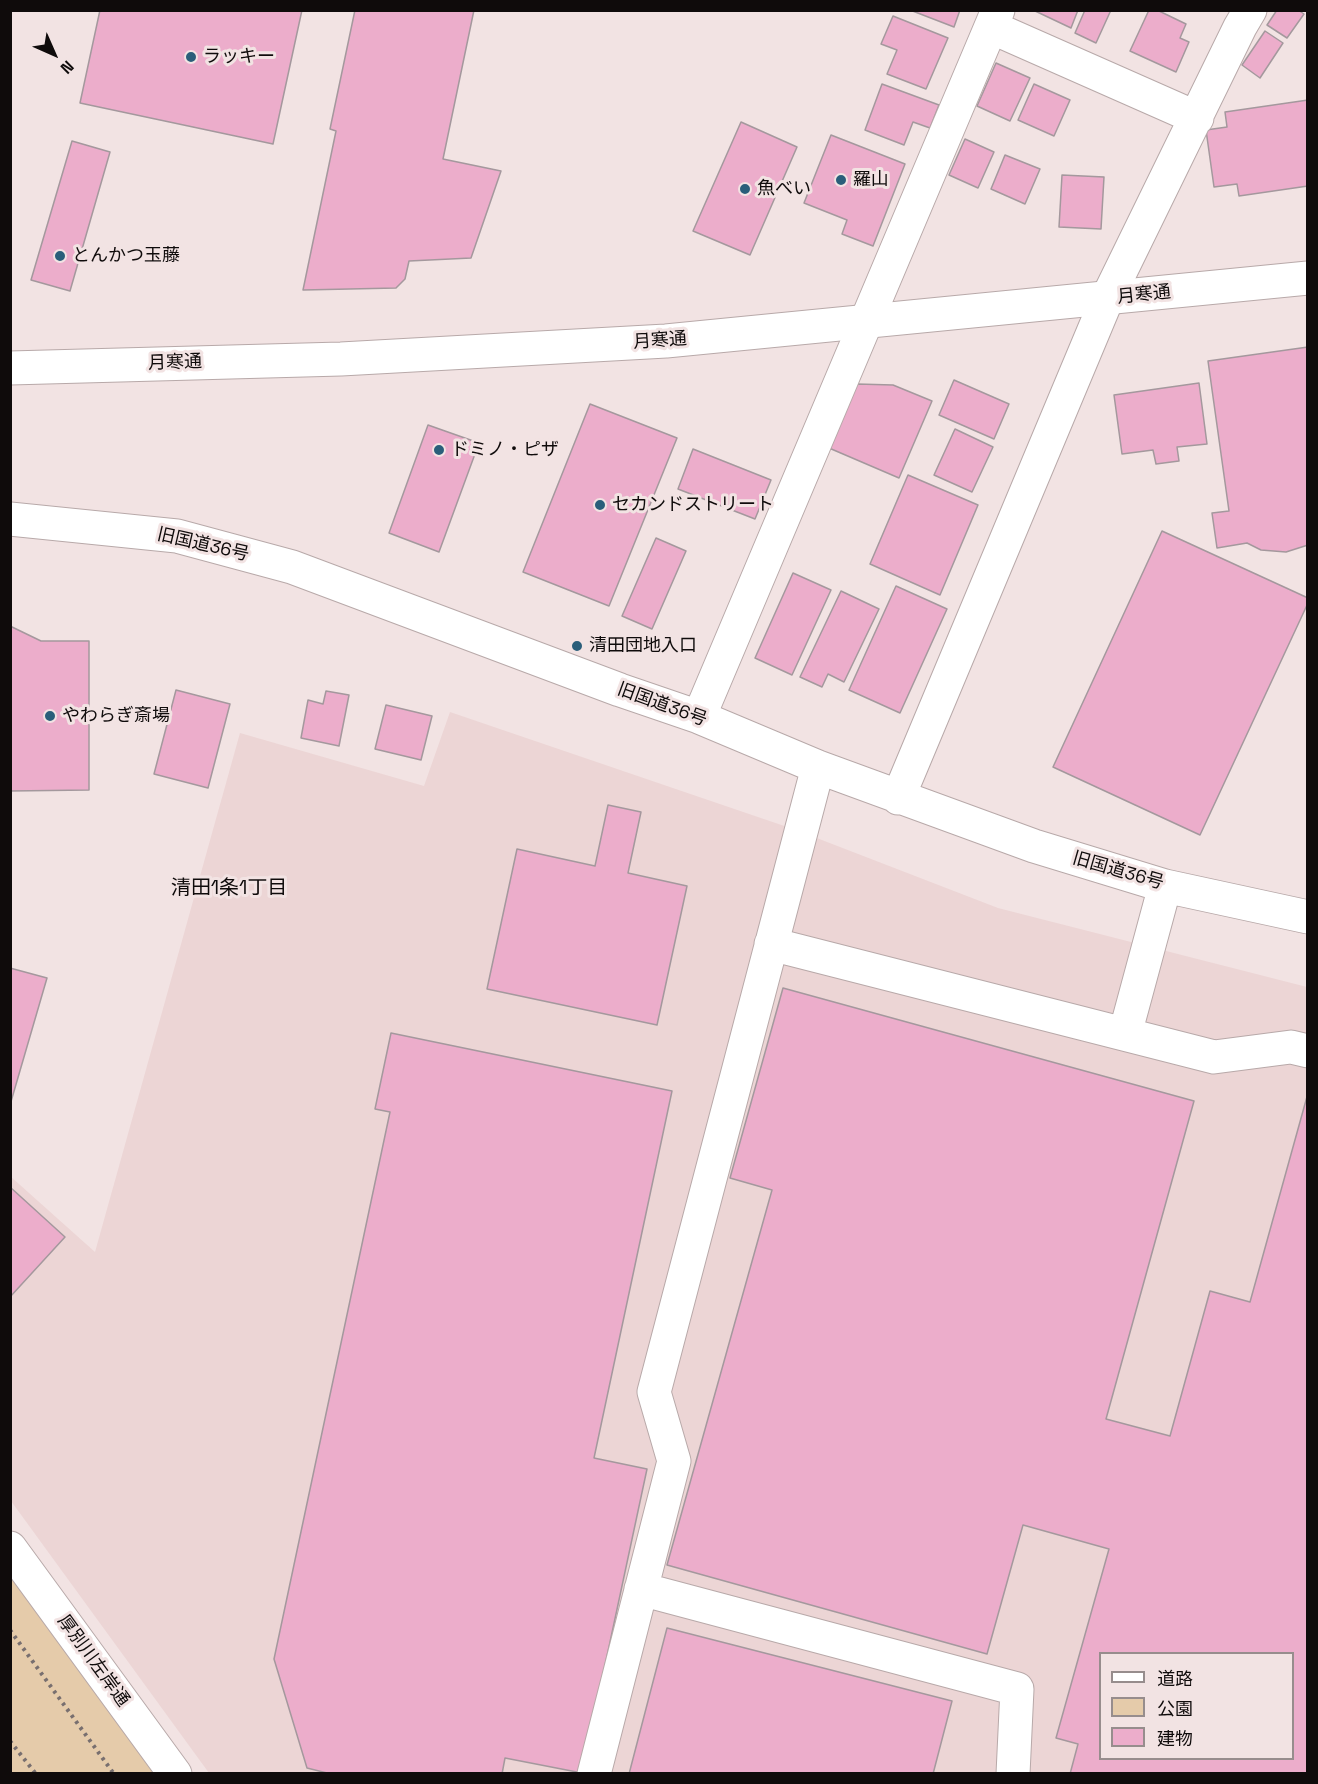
<!DOCTYPE html>
<meta charset="utf-8">
<style>
body{margin:0}
#map{position:relative;width:1318px;height:1784px;overflow:hidden;background:#f2e3e3;font-family:"Space Grotesk","Noto Sans JP",sans-serif}
canvas{display:block}
.frame{position:absolute;inset:0;border:12px solid #0f0b0b;pointer-events:none}
.legend{position:absolute;left:1099px;top:1652px;width:195px;height:108px;box-sizing:border-box;background:#f2e3e3;border:2px solid #978d8d;margin:0;padding:8px 10px;list-style:none;font-size:18px;color:#0f0b0b}
.legend li{display:flex;align-items:center;gap:12px;height:30px}
.legend b{width:30px;border:2px solid #978d8d}
.north{position:absolute;left:24px;top:24px;width:60px;height:60px;-webkit-text-stroke:4px #f2e3e3;paint-order:stroke;rotate:135deg;font-size:16px;font-weight:700;line-height:24px;text-align:center;color:#0f0b0b}
.north::after{content:'';display:block;margin:auto;width:21px;height:27px;background:#0f0b0b;clip-path:polygon(50% 0,100% 100%,50% 72%,0 100%)}
</style>
<div id="map">
<canvas width="1318" height="1784"></canvas>
<div class="frame"></div>
<ul class="legend">
<li><b style="height:8px;background:#fff"></b>道路</li>
<li><b style="height:16px;background:#e5cbaa"></b>公園</li>
<li><b style="height:16px;background:#ecadcb"></b>建物</li>
</ul>
<div class="north">N</div>
</div>
<script>
const c = document.querySelector('canvas').getContext('2d');
c.lineJoin = 'round';
function fillPath(path, color) {
  c.fillStyle = color;
  c.fill(path, 'evenodd');
}
function strokePath(path, color, width, dash) {
  c.strokeStyle = color;
  c.lineWidth = width;
  c.lineCap = dash ? 'butt' : 'round';
  c.setLineDash(dash || []);
  c.stroke(path);
}
function label(font, color, halo, rows, align = 'center') {
  c.font = font + ' "Space Grotesk","Noto Sans JP",sans-serif';
  c.lineWidth = 6;
  c.setLineDash([]);
  c.textBaseline = 'middle';
  c.strokeStyle = halo;
  c.fillStyle = color;
  for (const [text, x, y, turn = 0] of rows) {
    c.save();
    c.translate(x, y);
    c.rotate((+turn || 0) * Math.PI / 180);
    c.textAlign = isNaN(turn) ? turn : align;
    if (halo) c.strokeText(text, 0, 0);
    c.fillText(text, 0, 0);
    c.restore();
  }
}
fillPath(new Path2D(`
 M 450,712 L 796,830 L 998,908 L 1307,987 L 1307,1773 L 209,1773 L 11,1501 L 10,1176 L 95,1252 L 240,733 L 424,786 ZM 1100,1654 L 1292,1654 L 1292,1758 L 1100,1758 Z`), '#ecd5d5');
fillPath(new Path2D(`
 M 11,1568 L 160,1773 L 11,1773 Z`), '#e5cbaa');
const building = new Path2D(`
 M 100,10 L 302,10 L 273,144 L 80,103 Z
 M 355,10 L 474,10 L 443,159 L 501,171 L 471,258 L 409,261 L 405,279 L 396,288 L 303,290 L 336,131 L 330,129 Z
 M 910,10 L 960,10 L 954,27 Z
 M 1033,10 L 1078,10 L 1071,28 Z
 M 1085,10 L 1111,10 L 1096,43 L 1075,33 Z
 M 1149,10 L 1157,10 L 1186,24 L 1180,38 L 1189,42 L 1176,72 L 1130,51 Z
 M 1277,10 L 1298,10 L 1304,14 L 1287,38 L 1267,25 Z
 M 893,16 L 948,38 L 926,89 L 887,74 L 897,50 L 881,44 Z
 M 1265,31 L 1283,43 L 1260,78 L 1242,65 Z
 M 996,63 L 1030,78 L 1010,121 L 977,106 Z
 M 882,84 L 939,105 L 930,128 L 913,122 L 904,145 L 865,130 Z
 M 1034,84 L 1070,100 L 1054,136 L 1018,120 Z
 M 1308,100 L 1308,186 L 1239,196 L 1237,184 L 1214,187 L 1206,130 L 1227,127 L 1225,112 Z
 M 741,122 L 797,147 L 750,255 L 693,231 Z
 M 831,135 L 905,164 L 873,246 L 842,234 L 847,220 L 804,203 Z
 M 965,139 L 994,152 L 978,188 L 949,175 Z
 M 72,141 L 110,152 L 70,291 L 31,280 Z
 M 1005,155 L 1040,169 L 1025,204 L 991,189 Z
 M 1062,175 L 1104,177 L 1101,229 L 1059,227 Z
 M 1308,347 L 1308,545 L 1286,552 L 1261,550 L 1247,543 L 1217,548 L 1212,513 L 1229,511 L 1208,361 Z
 M 954,380 L 1009,404 L 994,439 L 939,415 Z
 M 1199,383 L 1207,444 L 1177,447 L 1179,461 L 1156,464 L 1153,450 L 1122,454 L 1114,395 Z
 M 857,384 L 893,385 L 932,401 L 899,478 L 829,448 Z
 M 590,404 L 677,438 L 609,606 L 523,572 Z
 M 428,425 L 479,443 L 439,552 L 389,533 Z
 M 955,429 L 993,447 L 972,492 L 934,475 Z
 M 693,449 L 771,480 L 755,519 L 678,489 Z
 M 908,475 L 978,505 L 940,595 L 870,564 Z
 M 1162,531 L 1308,598 L 1308,603 L 1200,835 L 1053,767 Z
 M 656,538 L 686,551 L 652,629 L 622,616 Z
 M 793,573 L 831,590 L 792,675 L 755,658 Z
 M 896,586 L 947,609 L 900,713 L 849,690 Z
 M 841,591 L 879,609 L 844,682 L 828,674 L 822,687 L 800,677 Z
 M 10,626 L 41,641 L 89,641 L 89,790 L 10,791 Z
 M 176,690 L 230,704 L 208,788 L 154,774 Z
 M 326,691 L 349,695 L 339,746 L 301,738 L 308,700 L 323,704 Z
 M 386,705 L 432,716 L 421,760 L 375,749 Z
 M 608,805 L 641,812 L 628,873 L 687,886 L 657,1025 L 487,989 L 517,849 L 595,866 Z
 M 10,968 L 47,978 L 10,1105 Z
 M 783,988 L 1194,1101 L 1106,1419 L 1170,1436 L 1210,1291 L 1250,1302 L 1308,1093 L 1308,1774 L 1070,1774 L 1078,1744 L 1056,1738 L 1109,1549 L 1023,1525 L 987,1654 L 667,1565 L 772,1190 L 730,1178 ZM 1100,1654 L 1292,1654 L 1292,1758 L 1100,1758 Z
 M 391,1033 L 672,1091 L 594,1458 L 647,1469 L 582,1773 L 505,1758 L 502,1774 L 331,1774 L 307,1768 L 274,1659 L 390,1112 L 375,1109 Z
 M 10,1187 L 65,1237 L 10,1297 Z
 M 667,1628 L 952,1701 L 933,1774 L 629,1774 Z`);
fillPath(building, '#ecadcb');
strokePath(building, '#a4989d', 1.5);
const minor = new Path2D(`
 M 991,27 L 1197,118
 M 10,519 L 177,536 L 292,567 L 620,690 L 699,717 L 818,767 L 1034,846 L 1165,886 L 1308,917
 M 699,717 L 998,10
 M 898,798 L 1107,299 L 1240,27 L 1250,10
 M 771,944 L 1214,1057 L 1291,1047 L 1308,1051
 M 1125,1034 L 1165,886
 M 10,1548 L 175,1774
 M 641,1589 L 1017,1689 L 1013,1774
 M 594,1774 L 674,1461 L 654,1392 L 818,767`);
const highway = new Path2D(`
 M 10,368 L 341,359 L 666,341 L 1308,278`);
strokePath(minor, '#b8a9a9', 35);
strokePath(highway, '#b8a9a9', 35);
strokePath(new Path2D(`
 M 10,1630 L 114,1774
 M 10,1741 L 36,1774`), '#786f6f', 4, [3, 4.5]);
strokePath(minor, '#fff', 33);
strokePath(highway, '#fff', 33);
for (const [x, y, r, color] of [
 [191,57,6,"#2a5e7a"],
 [841,180,6,"#2a5e7a"],
 [745,189,6,"#2a5e7a"],
 [60,256,6,"#2a5e7a"],
 [439,450,6,"#2a5e7a"],
 [600,505,6,"#2a5e7a"],
 [577,646,6,"#2a5e7a"],
 [50,716,6,"#2a5e7a"]
]) {
  const dot = new Path2D();
  dot.arc(x, y, r, 0, 2 * Math.PI);
  c.fillStyle = color;
  c.fill(dot);
  strokePath(dot, '#f2e3e3', 2);
}
label('18px', '#0f0b0b', '#f2e3e3', [
 ["ラッキー",203,57],
 ["羅山",853,180],
 ["魚べい",757,189],
 ["とんかつ玉藤",72,256],
 ["ドミノ・ピザ",451,450],
 ["セカンドストリート",612,505],
 ["清田団地入口",589,646],
 ["やわらぎ斎場",62,716]
], 'left');
label('18px', '#0f0b0b', '#f2e3e3', [
 ["月寒通",1144,295,-6],
 ["月寒通",660,341,-4],
 ["月寒通",175,363,-2],
 ["旧国道36号",203,545,13],
 ["旧国道36号",662,705,20],
 ["旧国道36号",1118,871,16],
 ["厚別川左岸通",93,1661,54]
]);
label('20px', '#0f0b0b', '#f2e3e3', [
 ["清田1条1丁目",229,889]
]);
</script>
